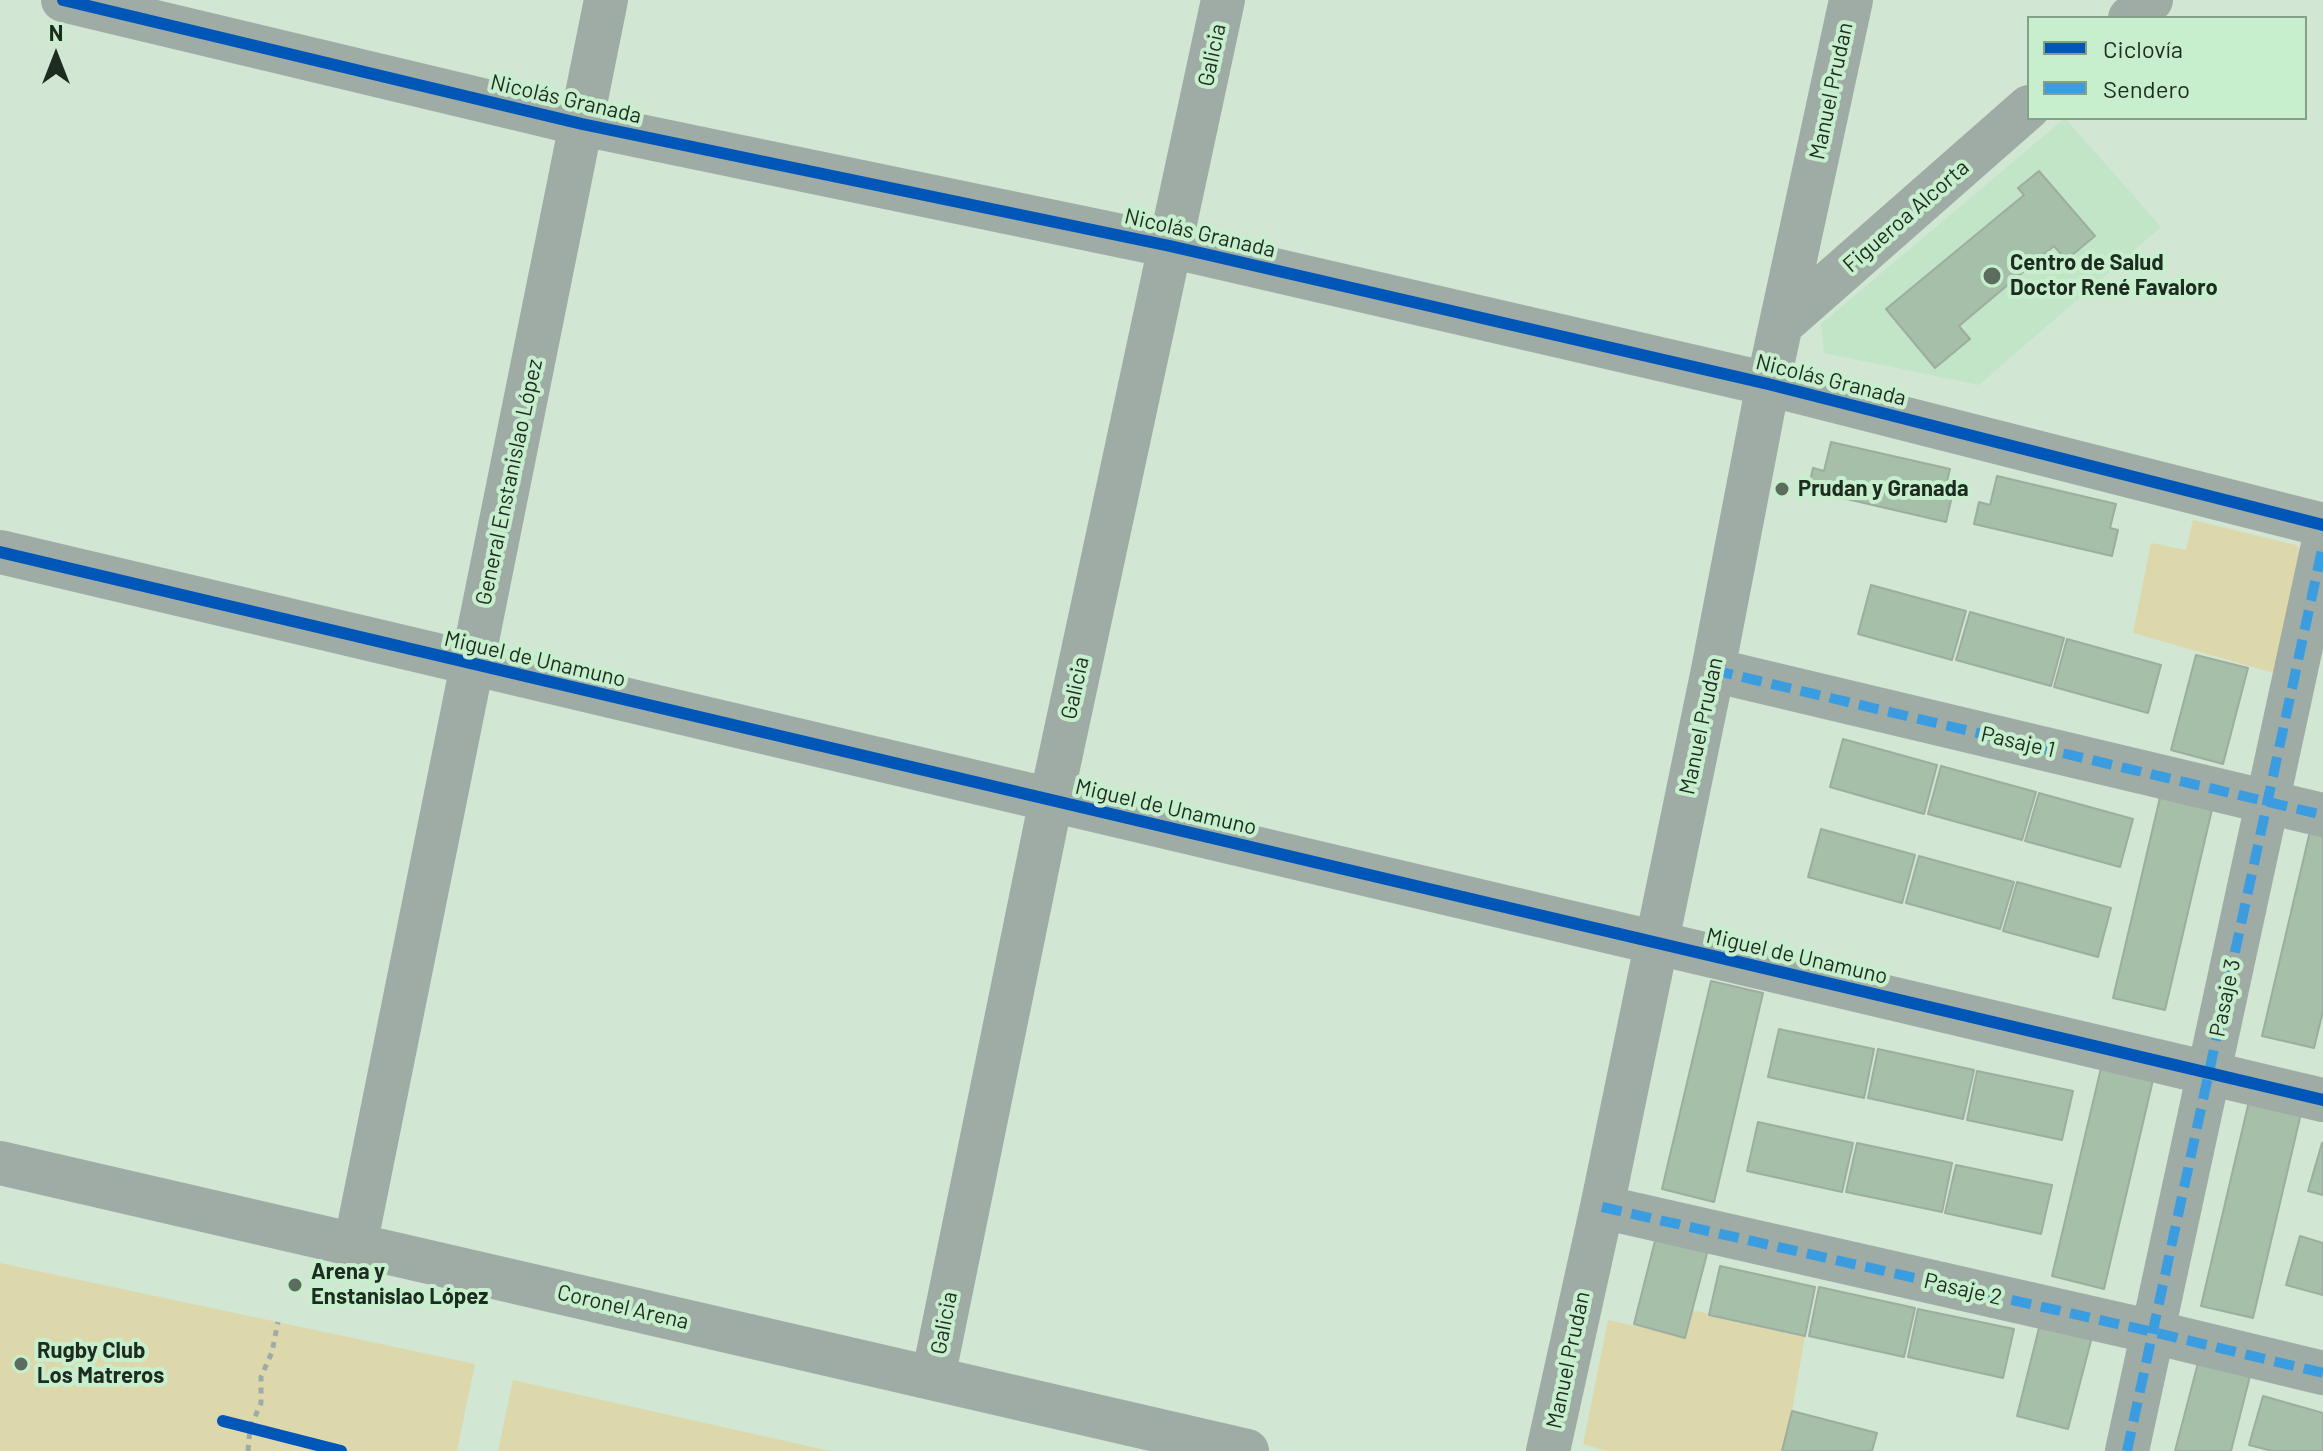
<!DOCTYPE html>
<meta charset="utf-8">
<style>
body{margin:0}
#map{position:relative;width:2323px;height:1451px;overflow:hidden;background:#d1e6d3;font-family:Barlow,sans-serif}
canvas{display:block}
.legend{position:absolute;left:2027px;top:16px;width:280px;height:104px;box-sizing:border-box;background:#c8efcd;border:2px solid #84a188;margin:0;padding:10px 14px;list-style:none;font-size:24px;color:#1d2c20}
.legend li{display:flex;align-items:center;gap:16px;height:40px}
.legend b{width:40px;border:2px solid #84a188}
.north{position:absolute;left:16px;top:16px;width:80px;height:80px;-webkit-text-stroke:6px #c8efcd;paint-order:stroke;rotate:0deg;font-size:22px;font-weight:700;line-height:32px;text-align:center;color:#1d2c20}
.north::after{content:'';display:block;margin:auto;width:28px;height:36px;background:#1d2c20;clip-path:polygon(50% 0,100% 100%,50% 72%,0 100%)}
</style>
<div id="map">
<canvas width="2323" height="1451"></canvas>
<ul class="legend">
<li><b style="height:10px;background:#0057b8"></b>Ciclovía</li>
<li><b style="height:10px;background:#3c9ce0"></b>Sendero</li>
</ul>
<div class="north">N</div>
</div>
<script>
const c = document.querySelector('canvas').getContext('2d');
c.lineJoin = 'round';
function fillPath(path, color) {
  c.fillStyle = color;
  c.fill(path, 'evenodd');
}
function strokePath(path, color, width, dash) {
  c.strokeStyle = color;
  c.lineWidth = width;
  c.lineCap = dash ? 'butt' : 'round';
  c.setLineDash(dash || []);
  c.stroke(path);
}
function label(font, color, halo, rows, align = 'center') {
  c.font = font + ' Barlow,sans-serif';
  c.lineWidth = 8;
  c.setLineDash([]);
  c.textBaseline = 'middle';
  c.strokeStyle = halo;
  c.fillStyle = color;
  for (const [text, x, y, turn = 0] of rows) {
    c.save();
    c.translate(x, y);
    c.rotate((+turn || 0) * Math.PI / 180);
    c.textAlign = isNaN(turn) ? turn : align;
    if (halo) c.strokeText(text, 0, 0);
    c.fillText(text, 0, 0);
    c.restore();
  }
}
fillPath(new Path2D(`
 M 2065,118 L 2161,227 L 1979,385 L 1824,353 L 1821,324 Z`), '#c3e5c7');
fillPath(new Path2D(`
 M 2193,520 L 2296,545 L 2306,557 L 2281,675 L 2133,633 L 2151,543 L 2186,550 Z
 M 0,1263 L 475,1364 L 457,1451 L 0,1451 Z
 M 1692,1310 L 1805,1336 L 1792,1411 L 1782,1451 L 1606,1451 L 1583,1444 L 1608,1320 L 1685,1337 Z
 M 513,1380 L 830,1451 L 498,1451 Z`), '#ddd8ac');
const building = new Path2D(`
 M 2039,171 L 2095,236 L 2066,260 L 2054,246 L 1959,326 L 1970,339 L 1935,368 L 1886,309 L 2024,195 L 2018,188 Z
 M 1831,442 L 1950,469 L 1944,494 L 1952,496 L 1946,522 L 1808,490 L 1813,468 L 1824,471 Z
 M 1997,476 L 2116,504 L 2110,528 L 2118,530 L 2112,556 L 1974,524 L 1979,502 L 1990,505 Z
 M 1871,585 L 1966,611 L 1952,660 L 1858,634 Z
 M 1970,612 L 2064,638 L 2051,686 L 1956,660 Z
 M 2067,639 L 2161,665 L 2148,713 L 2054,687 Z
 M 2196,655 L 2248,668 L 2223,764 L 2171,750 Z
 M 1843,739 L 1937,765 L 1924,814 L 1830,787 Z
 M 1941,766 L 2036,792 L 2022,840 L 1928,814 Z
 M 2162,789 L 2214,801 L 2165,1010 L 2113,998 Z
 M 2039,793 L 2133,819 L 2120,867 L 2025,841 Z
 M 2311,827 L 2323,830 L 2323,1011 L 2314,1048 L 2262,1036 Z
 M 1821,829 L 1915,855 L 1902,903 L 1808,877 Z
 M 1919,856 L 2014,882 L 2000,929 L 1906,903 Z
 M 2017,882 L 2111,908 L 2098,957 L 2003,931 Z
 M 1711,981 L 1763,993 L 1714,1202 L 1662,1189 Z
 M 1779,1029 L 1874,1049 L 1864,1098 L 1768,1077 Z
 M 1878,1049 L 1974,1070 L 1963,1119 L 1868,1098 Z
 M 2101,1068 L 2153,1080 L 2104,1289 L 2052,1276 Z
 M 1977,1071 L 2073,1091 L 2062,1140 L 1967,1120 Z
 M 2250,1097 L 2302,1109 L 2253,1318 L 2201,1306 Z
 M 1758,1122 L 1853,1143 L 1842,1192 L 1747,1171 Z
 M 1857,1143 L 1952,1163 L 1942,1212 L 1846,1192 Z
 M 2322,1143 L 2323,1143 L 2323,1195 L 2308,1191 Z
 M 1956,1165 L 2052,1185 L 2041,1234 L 1945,1213 Z
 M 1658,1229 L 1710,1242 L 1685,1338 L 1634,1324 Z
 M 2300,1236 L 2323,1243 L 2323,1295 L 2286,1285 Z
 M 1720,1266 L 1815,1287 L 1805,1336 L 1709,1315 Z
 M 1819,1287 L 1915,1308 L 1904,1357 L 1809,1336 Z
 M 1918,1309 L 2014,1329 L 2003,1378 L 1908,1357 Z
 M 2041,1320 L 2093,1333 L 2068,1429 L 2017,1416 Z
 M 2198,1363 L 2250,1376 L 2231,1451 L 2175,1451 Z
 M 2263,1396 L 2323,1413 L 2323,1451 L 2272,1451 L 2249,1445 Z
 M 1792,1411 L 1877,1433 L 1872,1451 L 1782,1451 Z`);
fillPath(building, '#a5bfa9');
strokePath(building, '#9dad9f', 2);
strokePath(new Path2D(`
 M 248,1451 L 250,1428 L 261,1403 L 261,1377 L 272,1352 L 278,1322`), '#9faba4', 5, [6, 6]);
strokePath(new Path2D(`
 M 63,0 L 582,124 L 1170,246 L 1768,384 L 2323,525
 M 2130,18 L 2151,0
 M 1782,324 L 2029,107
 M 0,552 L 2323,1100
 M 1713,670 L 2323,815
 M 0,1163 L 1247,1451
 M 1602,1207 L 2153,1332 L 2323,1373
 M 355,1246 L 606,0
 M 933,1378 L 1051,800 L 1223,0
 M 1548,1451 L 1602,1207 L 1713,670 L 1768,384 L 1851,0
 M 2127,1451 L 2323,545`), '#9faca6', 44);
strokePath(new Path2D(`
 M 1713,670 L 2323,815
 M 1602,1207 L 2153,1332 L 2323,1373
 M 2127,1451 L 2323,545`), '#3c9ce0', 10, [20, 10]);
strokePath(new Path2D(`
 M 63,0 L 582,124 L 1170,246 L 1768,384 L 2323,525
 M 0,552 L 2323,1100
 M 223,1421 L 341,1451`), '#0057b8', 12);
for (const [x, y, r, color] of [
 [1992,276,10,"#5c6d5f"],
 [1782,489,8,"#5c6d5f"],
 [295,1285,8,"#5c6d5f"],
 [21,1364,8,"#5c6d5f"]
]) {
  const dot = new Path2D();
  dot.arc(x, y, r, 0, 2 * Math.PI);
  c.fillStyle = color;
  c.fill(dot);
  strokePath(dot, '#c8efcd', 3);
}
label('22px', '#1d2c20', '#c8efcd', [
 ["Galicia",1212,55,-78],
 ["Manuel Prudan",1831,91,-78],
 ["Nicolás Granada",566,99,13],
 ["Figueroa Alcorta",1906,216,-41],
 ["Nicolás Granada",1200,233,13],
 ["Nicolás Granada",1831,380,14],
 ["General Enstanislao López",509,482,-78],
 ["Miguel de Unamuno",535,659,13],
 ["Galicia",1075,688,-78],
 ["Manuel Prudan",1701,726,-78],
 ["Pasaje 1",2018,742,13],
 ["Miguel de Unamuno",1166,807,13],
 ["Miguel de Unamuno",1797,956,13],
 ["Pasaje 3",2225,998,-78],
 ["Pasaje 2",1963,1289,13],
 ["Coronel Arena",623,1307,13],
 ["Galicia",944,1323,-79],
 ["Manuel Prudan",1568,1360,-78]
]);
label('bold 22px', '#1d2c20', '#c8efcd', [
 ["Centro de Salud",2010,263],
 ["Doctor René Favaloro",2010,288],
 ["Prudan y Granada",1798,489],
 ["Arena y",311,1272],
 ["Enstanislao López",311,1297],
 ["Rugby Club",37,1351],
 ["Los Matreros",37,1376]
], 'left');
</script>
